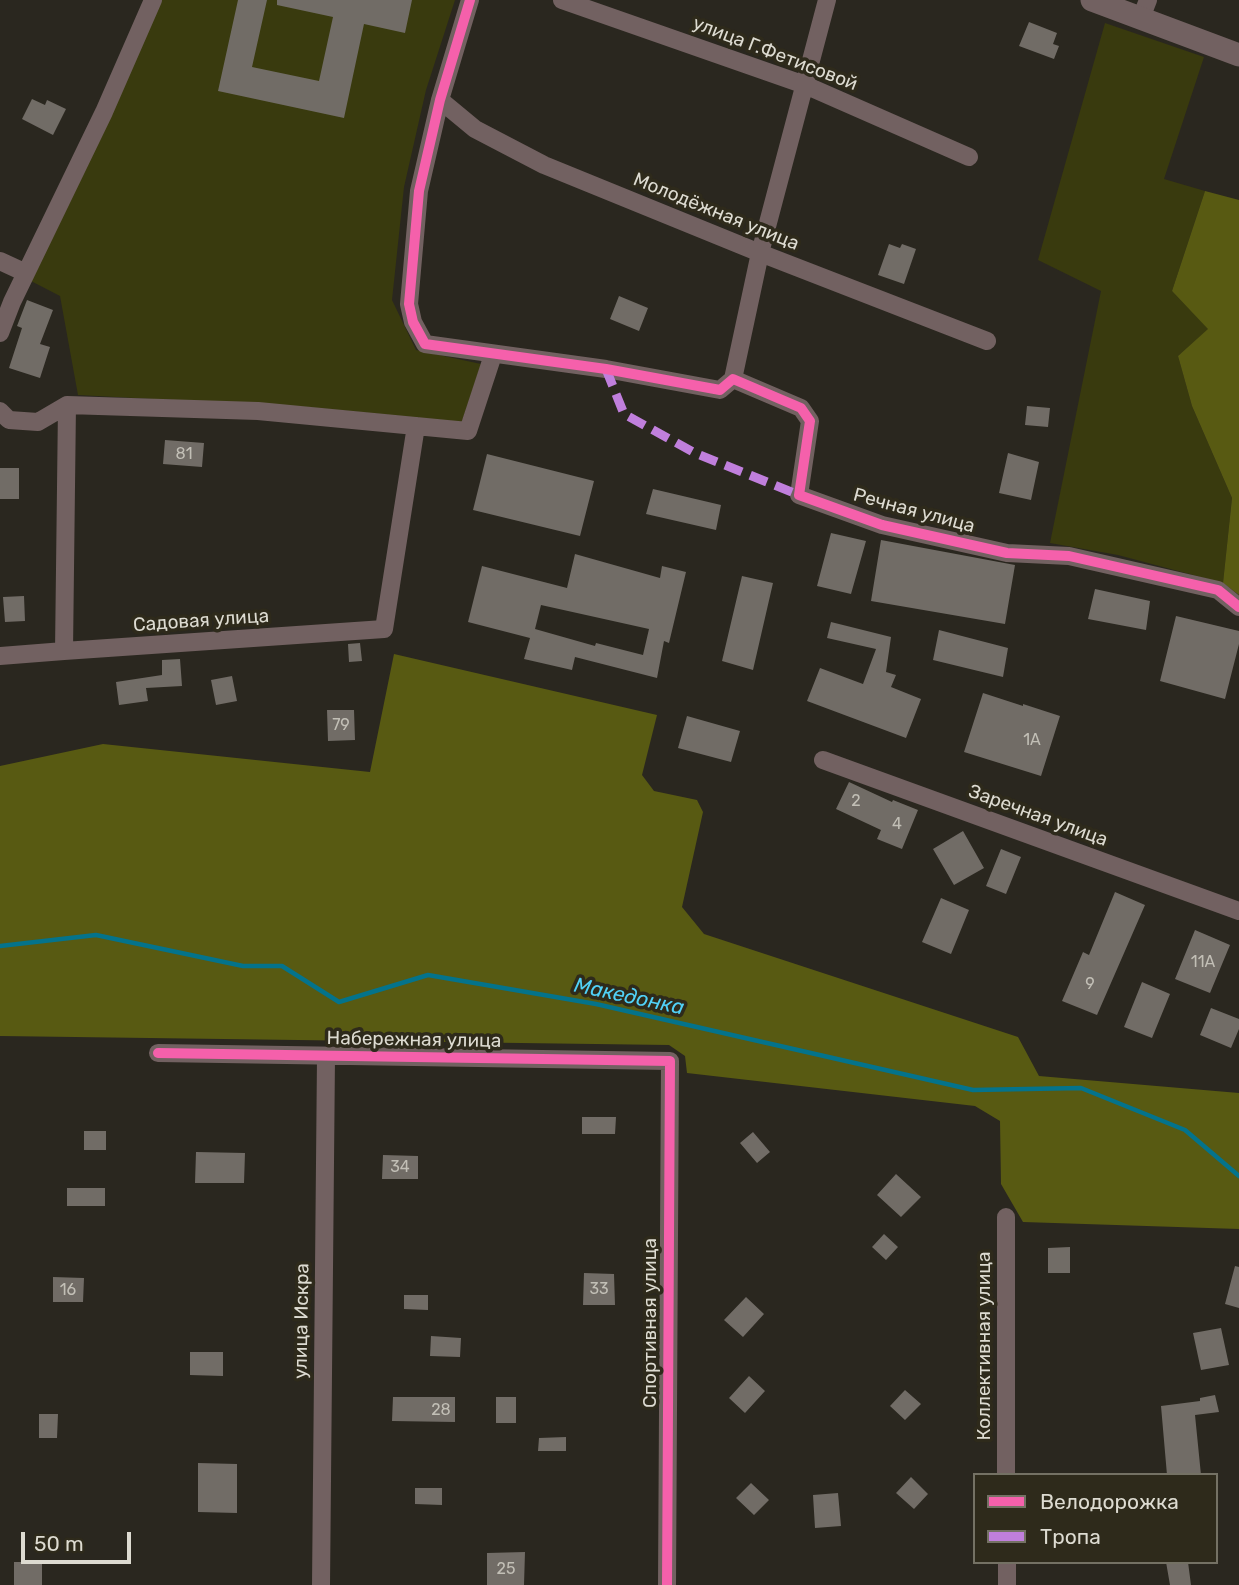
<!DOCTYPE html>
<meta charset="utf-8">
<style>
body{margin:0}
#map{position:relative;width:1239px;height:1585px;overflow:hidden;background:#2a271f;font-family:Rubik,sans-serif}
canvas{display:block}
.legend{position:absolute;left:973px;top:1473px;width:245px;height:91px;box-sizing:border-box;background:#2e2a1b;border:2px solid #747164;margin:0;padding:9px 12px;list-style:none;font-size:21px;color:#dddbd1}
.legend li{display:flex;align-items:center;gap:14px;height:35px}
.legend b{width:35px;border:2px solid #747164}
.scale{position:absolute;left:21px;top:1532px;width:110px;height:32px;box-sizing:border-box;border:4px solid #dddbd1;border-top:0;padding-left:9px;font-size:21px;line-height:24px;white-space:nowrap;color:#dddbd1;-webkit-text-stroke:5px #2e2a1b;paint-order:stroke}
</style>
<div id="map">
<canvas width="1239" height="1585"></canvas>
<ul class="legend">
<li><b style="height:9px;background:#f560ab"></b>Велодорожка</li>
<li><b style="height:9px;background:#c07fdc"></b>Тропа</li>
</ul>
<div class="scale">50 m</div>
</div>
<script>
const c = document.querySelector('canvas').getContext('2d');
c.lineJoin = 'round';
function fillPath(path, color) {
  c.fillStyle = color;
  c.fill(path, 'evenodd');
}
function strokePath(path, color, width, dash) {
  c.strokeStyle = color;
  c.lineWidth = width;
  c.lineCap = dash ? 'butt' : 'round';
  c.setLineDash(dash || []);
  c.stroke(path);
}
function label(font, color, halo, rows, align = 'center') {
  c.font = font + ' Rubik,sans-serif';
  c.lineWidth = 7;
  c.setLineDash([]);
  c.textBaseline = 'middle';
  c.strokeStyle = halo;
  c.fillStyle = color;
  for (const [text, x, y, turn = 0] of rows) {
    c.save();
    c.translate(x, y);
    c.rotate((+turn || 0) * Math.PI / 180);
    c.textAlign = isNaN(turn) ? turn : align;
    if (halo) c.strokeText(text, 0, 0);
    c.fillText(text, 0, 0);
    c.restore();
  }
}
fillPath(new Path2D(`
 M 161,0 L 455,0 L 426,90 L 404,187 L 392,300 L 416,350 L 481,364 L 462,422 L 306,407 L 78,395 L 60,296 L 31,281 Z
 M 1105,23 L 1204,57 L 1164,179 L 1205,191 L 1172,291 L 1209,329 L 1178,356 L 1192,406 L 1232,498 L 1223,583 L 1118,555 L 1050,543 L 1101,291 L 1038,260 Z`), '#393a0e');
fillPath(new Path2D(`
 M 1205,191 L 1239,200 L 1239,595 L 1223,583 L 1232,498 L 1192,406 L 1178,356 L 1208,329 L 1172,291 Z
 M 394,654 L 657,715 L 642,775 L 654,791 L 697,800 L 703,812 L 682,907 L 704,934 L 1018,1037 L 1039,1076 L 1239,1093 L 1239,1229 L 1023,1222 L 1001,1184 L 1000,1121 L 975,1106 L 687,1073 L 685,1056 L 669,1045 L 0,1036 L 0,766 L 103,744 L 370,772 Z`), '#585a12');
strokePath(new Path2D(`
 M 0,946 L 96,935 L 243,966 L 282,966 L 339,1002 L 428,975 L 596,1004 L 973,1090 L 1081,1088 L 1185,1130 L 1239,1176`), '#04738b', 4.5);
fillPath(new Path2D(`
 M 238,0 L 267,0 L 252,67 L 319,81 L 333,17 L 277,5 L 277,0 L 412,0 L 405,33 L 364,24 L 344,118 L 218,91 Z
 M 1029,22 L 1057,33 L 1053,44 L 1059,46 L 1054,59 L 1019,46 Z
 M 32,99 L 45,105 L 47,100 L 66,109 L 53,135 L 22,119 Z
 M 889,244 L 900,248 L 902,244 L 916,249 L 904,284 L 878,275 Z
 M 619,296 L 648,308 L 639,331 L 610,319 Z
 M 27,300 L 53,310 L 40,344 L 50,347 L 40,378 L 9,368 L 22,328 L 17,326 Z
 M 1027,406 L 1050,408 L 1048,427 L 1025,425 Z
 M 165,440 L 204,443 L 202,467 L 163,464 Z
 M 1008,453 L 1039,462 L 1031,500 L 999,493 Z
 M 487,454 L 594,481 L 580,536 L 473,510 Z
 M 0,468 L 19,468 L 19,499 L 0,499 Z
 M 653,489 L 721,505 L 716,530 L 646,514 Z
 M 831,533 L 866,541 L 851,594 L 817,586 Z
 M 881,540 L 1015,565 L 1005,624 L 871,601 Z
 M 575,554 L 660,578 L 662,566 L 686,572 L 669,643 L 664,641 L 657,678 L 575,657 L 572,670 L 524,659 L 530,638 L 468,622 L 482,566 L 567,588 ZM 541,605 L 649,629 L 643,655 L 596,643 L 595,646 L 535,629 Z
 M 742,576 L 773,583 L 753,670 L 722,661 Z
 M 1095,589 L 1150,601 L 1146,630 L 1088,619 Z
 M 24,596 L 25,621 L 5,622 L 3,597 Z
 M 1176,616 L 1239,631 L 1239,644 L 1225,699 L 1160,681 Z
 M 831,622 L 891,637 L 886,672 L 896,675 L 891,687 L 921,699 L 906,738 L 807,701 L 820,668 L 863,684 L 876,649 L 827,638 Z
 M 939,630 L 1008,648 L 1003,677 L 933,660 Z
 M 360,643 L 362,661 L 349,662 L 348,644 Z
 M 180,659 L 182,686 L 146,688 L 148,701 L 119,705 L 116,682 L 162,675 L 162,660 Z
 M 232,676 L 237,701 L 216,705 L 211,680 Z
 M 983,693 L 1023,706 L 1023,704 L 1060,716 L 1041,776 L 964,752 Z
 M 327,710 L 354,710 L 355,740 L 328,741 Z
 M 687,716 L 740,731 L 731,762 L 678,748 Z
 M 849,782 L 892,802 L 893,800 L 918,810 L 902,849 L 877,839 L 881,830 L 836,809 Z
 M 963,831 L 984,868 L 954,885 L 933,849 Z
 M 1001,849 L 1021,857 L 1006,894 L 986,886 Z
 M 1115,892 L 1145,905 L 1097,1015 L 1062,1001 L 1083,952 L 1089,955 Z
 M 941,898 L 969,910 L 951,954 L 922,942 Z
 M 1195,930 L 1230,945 L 1210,993 L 1175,979 Z
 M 1142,982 L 1170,994 L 1152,1038 L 1124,1027 Z
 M 1211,1008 L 1239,1019 L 1239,1029 L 1231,1048 L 1200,1035 Z
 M 582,1117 L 616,1117 L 615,1134 L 582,1134 Z
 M 84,1131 L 106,1131 L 106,1150 L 84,1150 Z
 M 753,1132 L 770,1152 L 757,1163 L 740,1143 Z
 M 196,1152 L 245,1153 L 244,1183 L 195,1183 Z
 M 383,1155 L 418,1156 L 418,1179 L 382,1179 Z
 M 896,1174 L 921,1197 L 901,1217 L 877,1195 Z
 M 67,1188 L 105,1188 L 105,1206 L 67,1206 Z
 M 884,1234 L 898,1247 L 886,1260 L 872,1247 Z
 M 1070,1247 L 1070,1273 L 1048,1273 L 1048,1248 Z
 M 1235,1266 L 1239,1267 L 1239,1308 L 1225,1304 Z
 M 584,1273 L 614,1274 L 615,1305 L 583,1305 Z
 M 53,1277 L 84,1278 L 83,1302 L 53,1302 Z
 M 404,1295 L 428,1295 L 428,1310 L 404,1309 Z
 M 746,1297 L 764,1314 L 743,1337 L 724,1320 Z
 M 1221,1328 L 1229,1365 L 1201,1370 L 1193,1333 Z
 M 431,1336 L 461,1338 L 460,1357 L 430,1356 Z
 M 190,1352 L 223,1352 L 223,1376 L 190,1375 Z
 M 749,1376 L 765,1391 L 745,1413 L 729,1398 Z
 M 905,1390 L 921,1404 L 905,1420 L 890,1406 Z
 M 1215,1395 L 1219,1412 L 1195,1415 L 1201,1475 L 1167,1475 L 1161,1406 L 1200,1401 L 1200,1398 Z
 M 393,1397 L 455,1397 L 455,1422 L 392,1421 Z
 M 496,1397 L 516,1397 L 516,1423 L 496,1423 Z
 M 39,1414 L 58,1414 L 57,1438 L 39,1438 Z
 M 566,1437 L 566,1451 L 538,1451 L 539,1438 Z
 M 198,1463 L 237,1464 L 237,1513 L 198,1512 Z
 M 911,1477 L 928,1494 L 914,1509 L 896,1493 Z
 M 751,1483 L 769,1500 L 754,1515 L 736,1498 Z
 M 415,1488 L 442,1488 L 442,1505 L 415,1504 Z
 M 838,1493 L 841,1526 L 815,1528 L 813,1495 Z
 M 525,1552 L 524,1585 L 487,1585 L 487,1553 Z
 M 14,1562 L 42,1562 L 42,1585 L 14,1585 Z
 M 1166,1562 L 1188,1562 L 1191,1585 L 1170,1585 Z`), '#716c66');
strokePath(new Path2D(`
 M 470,0 L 440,100 L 419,191 L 409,304 L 413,322 L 425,344 L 606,369 L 720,390 L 733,379 L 801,408 L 810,421 L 799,495 L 882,525 L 1007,553 L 1069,556 L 1218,590 L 1239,607
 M 562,0 L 805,85 L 969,157
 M 1141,18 L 1148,0
 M 440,100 L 475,129 L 544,165 L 760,253 L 987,341
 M 0,261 L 26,273
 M 0,333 L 12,302 L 104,112 L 153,0
 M 733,379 L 760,253 L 827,0
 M 67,405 L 64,651 L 384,629 L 416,426
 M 0,411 L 9,420 L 38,422 L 67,405 L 258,411 L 468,431 L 493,355
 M 0,656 L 64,651
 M 823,760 L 1239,911
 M 158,1053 L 670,1061 L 667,1585
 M 1006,1217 L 1006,1475
 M 1007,1562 L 1007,1585
 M 321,1585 L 326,1057`), '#726161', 18);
strokePath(new Path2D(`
 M 1092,0 L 1239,55`), '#726161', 23);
strokePath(new Path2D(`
 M 606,369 L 624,414 L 695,453 L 799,495`), '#c07fdc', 9, [18, 9]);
strokePath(new Path2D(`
 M 470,0 L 440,100 L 419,191 L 409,304 L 413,322 L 425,344 L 606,369 L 720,390 L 733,379 L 801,408 L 810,421 L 799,495 L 882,525 L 1007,553 L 1069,556 L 1218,590 L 1239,607
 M 158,1053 L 670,1061 L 667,1585`), '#f560ab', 10);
label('16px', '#c2bfb6', null, [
 ["81",184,454],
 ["79",341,725],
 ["1А",1032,740],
 ["2",856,801],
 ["4",897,824],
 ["11А",1203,962],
 ["9",1090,984],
 ["34",400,1167],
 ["33",599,1289],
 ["16",68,1290],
 ["28",441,1410],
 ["25",506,1569]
]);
label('19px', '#dddbd1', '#2e2a1b', [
 ["улица Г.Фетисовой",775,54,21],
 ["Молодёжная улица",716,212,22],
 ["Речная улица",914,511,15],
 ["Садовая улица",201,621,-4],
 ["Заречная улица",1038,816,20],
 ["Набережная улица",414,1040,1],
 ["улица Искра",302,1321,-89],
 ["Спортивная улица",651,1323,-90],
 ["Коллективная улица",985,1346,-90]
]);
label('italic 21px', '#51d1f7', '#2e2a1b', [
 ["Македонка",629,997,12]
]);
</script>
